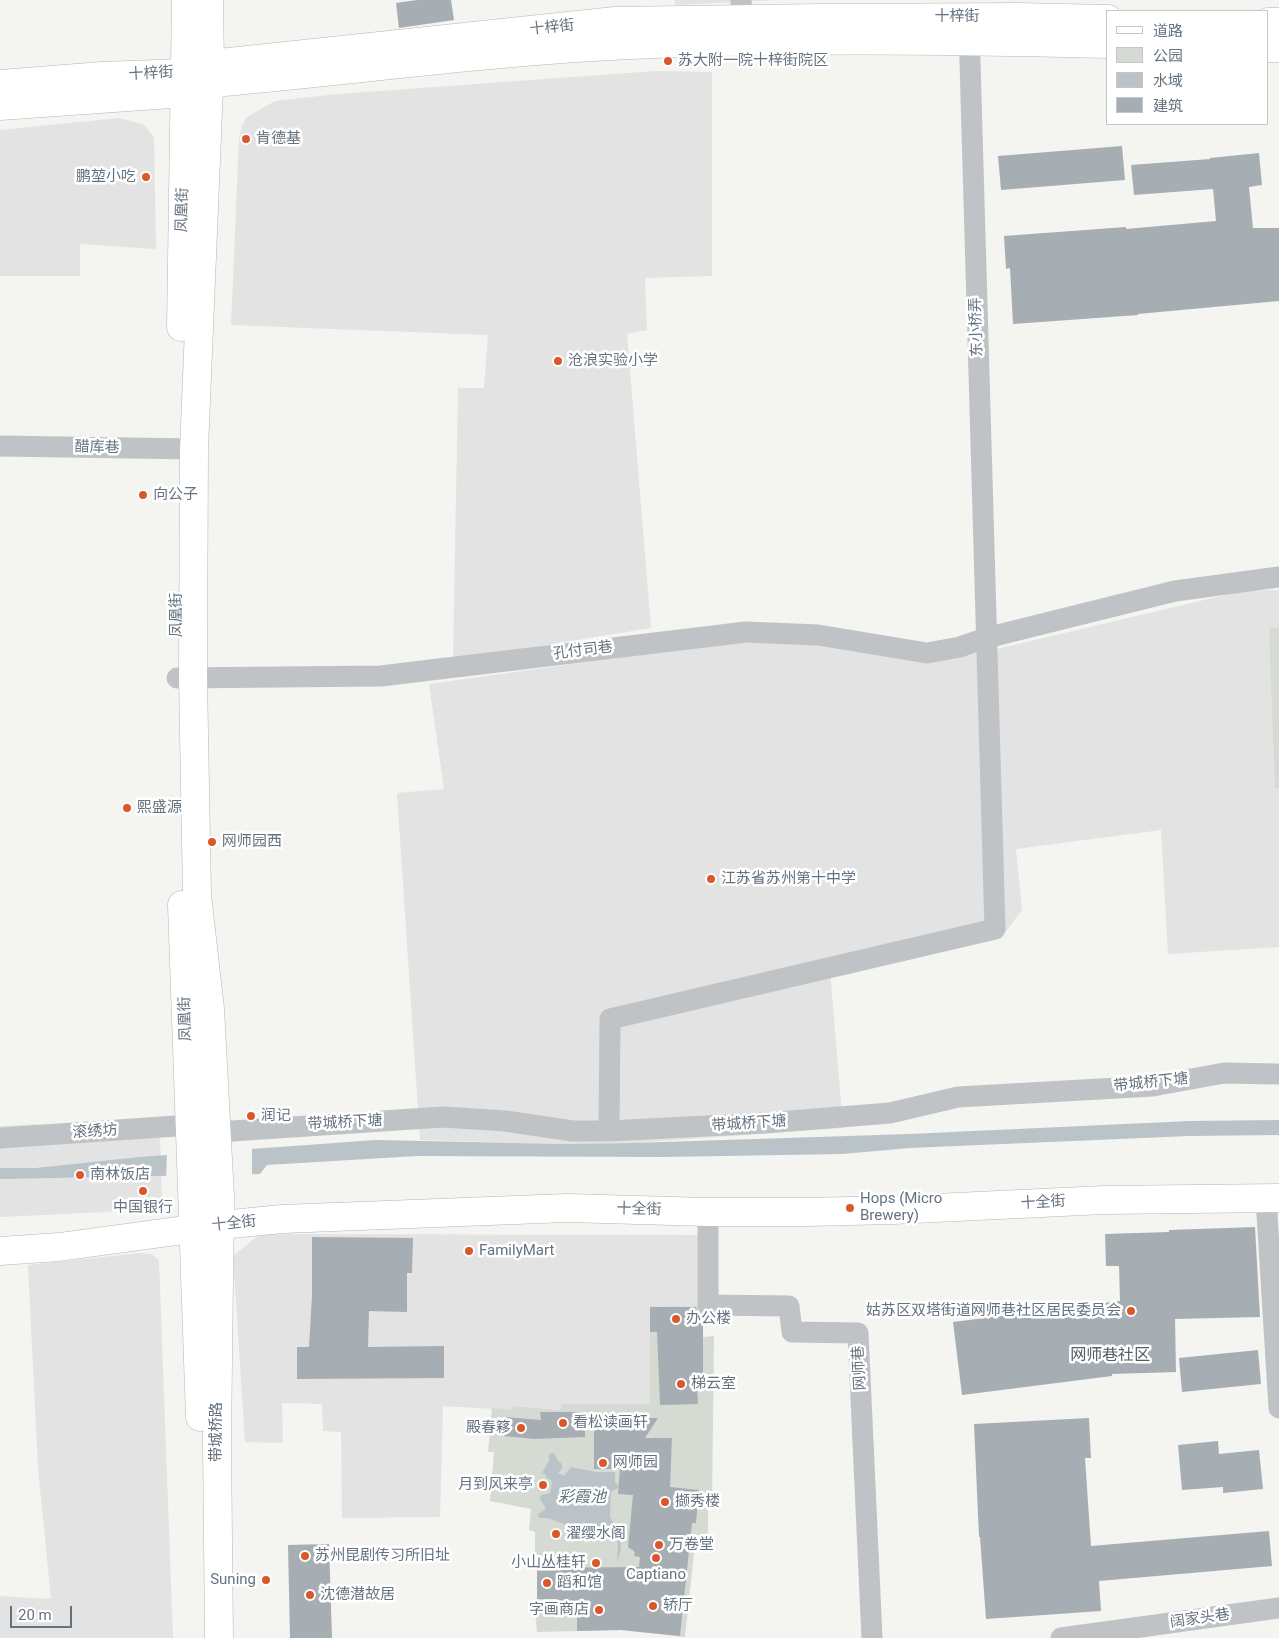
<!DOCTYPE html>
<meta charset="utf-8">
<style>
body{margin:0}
#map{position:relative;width:1279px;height:1638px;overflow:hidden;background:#f4f4f1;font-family:Roboto,"Noto Sans SC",sans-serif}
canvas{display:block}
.legend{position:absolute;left:1106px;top:10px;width:162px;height:115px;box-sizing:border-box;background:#fff;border:1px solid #c1c7cc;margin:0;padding:6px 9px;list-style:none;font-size:15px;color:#657380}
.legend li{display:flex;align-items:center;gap:10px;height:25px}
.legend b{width:25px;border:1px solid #c1c7cc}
.scale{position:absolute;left:10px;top:1606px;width:62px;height:22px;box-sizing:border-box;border:2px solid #657380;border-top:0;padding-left:6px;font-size:15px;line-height:18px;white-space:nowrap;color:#657380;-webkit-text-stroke:4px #fff;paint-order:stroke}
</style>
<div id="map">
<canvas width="1279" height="1638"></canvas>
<ul class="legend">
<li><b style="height:6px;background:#fff"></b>道路</li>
<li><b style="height:14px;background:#d5dbd2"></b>公园</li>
<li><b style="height:14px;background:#b9c3c8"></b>水域</li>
<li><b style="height:14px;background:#a7aeb3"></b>建筑</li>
</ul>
<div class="scale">20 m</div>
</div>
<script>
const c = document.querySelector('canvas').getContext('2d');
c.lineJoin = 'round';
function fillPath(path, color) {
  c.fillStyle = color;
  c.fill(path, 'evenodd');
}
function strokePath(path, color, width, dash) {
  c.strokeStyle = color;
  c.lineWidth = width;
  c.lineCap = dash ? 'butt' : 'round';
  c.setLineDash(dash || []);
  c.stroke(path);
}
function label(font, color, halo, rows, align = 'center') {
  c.font = font + ' Roboto,"Noto Sans SC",sans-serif';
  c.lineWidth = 5;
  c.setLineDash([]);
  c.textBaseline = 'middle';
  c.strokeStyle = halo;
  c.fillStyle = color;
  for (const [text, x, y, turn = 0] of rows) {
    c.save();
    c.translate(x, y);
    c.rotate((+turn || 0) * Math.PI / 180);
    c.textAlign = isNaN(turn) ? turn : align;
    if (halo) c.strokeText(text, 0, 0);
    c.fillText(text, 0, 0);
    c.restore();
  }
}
fillPath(new Path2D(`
 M 675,0 L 778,0 L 675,5 Z
 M 655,71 L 712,72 L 712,276 L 645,278 L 647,330 L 627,334 L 651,628 L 453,660 L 458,388 L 484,388 L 488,335 L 231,325 L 239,138 L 242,126 L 247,117 L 275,101 L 339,94 Z
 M 119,118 L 143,124 L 154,137 L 156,249 L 80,244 L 80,276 L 0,276 L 0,130 Z
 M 1279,590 L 1279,947 L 1168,954 L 1161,830 L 1016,849 L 1022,910 L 1004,934 L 829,958 L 843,1128 L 633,1143 L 561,1144 L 420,1140 L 397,793 L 444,789 L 429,684 L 782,635 L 963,657 L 1242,591 Z
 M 39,1124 L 42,1145 L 160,1137 L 162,1205 L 106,1212 L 0,1217 L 0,1126 Z
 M 260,1234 L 703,1235 L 703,1306 L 650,1332 L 650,1404 L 561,1404 L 561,1410 L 514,1406 L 513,1410 L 443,1406 L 440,1517 L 342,1518 L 341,1432 L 323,1431 L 322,1404 L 282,1403 L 283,1443 L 245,1442 L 233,1256 Z
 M 140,1253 L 151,1254 L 159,1260 L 173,1638 L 0,1638 L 0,1596 L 51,1599 L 38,1468 L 28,1265 Z`), '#e2e3e2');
fillPath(new Path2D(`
 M 1269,628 L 1279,628 L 1279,788 L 1275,788 Z
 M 703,1306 L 703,1337 L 714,1336 L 712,1506 L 708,1506 L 708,1536 L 696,1535 L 685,1637 L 621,1630 L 537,1632 L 534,1599 L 537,1598 L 537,1568 L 535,1567 L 535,1532 L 529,1530 L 531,1509 L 490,1501 L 494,1452 L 488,1452 L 492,1408 L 513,1410 L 513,1406 L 561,1410 L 561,1404 L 650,1404 L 650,1307 Z`), '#d5dbd2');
fillPath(new Path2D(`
 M 1279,1120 L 1279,1135 L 1189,1136 L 910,1148 L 842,1154 L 662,1157 L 417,1156 L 267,1165 L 260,1174 L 0,1179 L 0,1168 L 36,1168 L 140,1157 L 376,1140 L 561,1144 L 633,1143 L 909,1134 L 1190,1121 Z
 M 551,1453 L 555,1454 L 557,1460 L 562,1464 L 562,1469 L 558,1473 L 564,1476 L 571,1467 L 596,1472 L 615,1472 L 615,1482 L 619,1486 L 618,1488 L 611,1492 L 610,1517 L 614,1524 L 618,1525 C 618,1538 625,1546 617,1561 L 618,1544 L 612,1530 L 590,1527 L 584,1528 L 579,1525 L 567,1525 L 547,1518 L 539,1518 L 538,1514 L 546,1509 L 540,1499 L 541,1495 L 550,1493 L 552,1481 L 545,1477 L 546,1475 L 542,1473 L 550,1459 L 548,1456 Z`), '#b9c3c8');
fillPath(new Path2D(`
 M 252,1147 L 252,1175 L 166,1179 L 167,1153 Z`), '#f4f4f1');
fillPath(new Path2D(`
 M 417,0 L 451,0 L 454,20 L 399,28 L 396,3 Z
 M 1122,146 L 1125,180 L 1001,190 L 998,156 Z
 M 1259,153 L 1262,185 L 1249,187 L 1253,228 L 1279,228 L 1279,301 L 1138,314 L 1138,315 L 1013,324 L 1010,268 L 1006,269 L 1004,236 L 1126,227 L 1126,229 L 1216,221 L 1213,189 L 1134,195 L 1131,165 L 1210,159 L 1210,158 Z
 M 1255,1227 L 1260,1317 L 1175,1319 L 1176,1372 L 1112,1374 L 1112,1376 L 962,1395 L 953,1322 L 1120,1301 L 1119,1266 L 1106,1266 L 1105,1234 L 1169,1232 L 1169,1230 Z
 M 312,1237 L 413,1238 L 412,1273 L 407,1273 L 407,1312 L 369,1311 L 368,1347 L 444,1346 L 444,1378 L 297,1379 L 297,1347 L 309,1347 L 312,1295 Z
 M 650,1307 L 696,1307 L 697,1312 L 703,1316 L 703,1386 L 697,1386 L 698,1404 L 660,1405 L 657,1332 L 650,1332 Z
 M 1258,1350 L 1261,1384 L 1182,1392 L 1179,1358 Z
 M 540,1412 L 585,1412 L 585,1437 L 534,1439 L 504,1436 L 505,1417 L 541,1420 Z
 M 625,1418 L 658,1418 L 645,1438 L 672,1438 L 670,1487 L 699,1490 L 696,1523 L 692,1523 L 680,1636 L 621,1630 L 577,1631 L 577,1614 L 557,1613 L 557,1599 L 537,1599 L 537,1568 L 639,1567 L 640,1557 L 634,1556 L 635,1552 L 628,1547 L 633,1495 L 618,1494 L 620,1469 L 594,1469 L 594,1423 L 625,1423 Z
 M 1089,1418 L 1091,1458 L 1085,1458 L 1091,1546 L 1269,1531 L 1272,1566 L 1099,1581 L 1101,1611 L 986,1619 L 980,1537 L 979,1537 L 974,1424 Z
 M 1218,1441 L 1219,1454 L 1259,1450 L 1263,1489 L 1223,1493 L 1223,1487 L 1182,1490 L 1178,1445 Z
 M 329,1544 L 332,1638 L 290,1638 L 288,1545 Z`), '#a7aeb3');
const secondary = new Path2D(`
 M 209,0 L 210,64 L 194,449 L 193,678 L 197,895 L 210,1009 L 220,1197 L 217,1442 L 219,1638
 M 1268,22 L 1279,22
 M 1268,48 L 1279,48
 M 0,84 L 102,76 L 185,73 L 210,64 L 615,21 L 821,18 L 1018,17 L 1108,19
 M 0,106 L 185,93 L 209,84 L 224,82 C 367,69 510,49 654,44 C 805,38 957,40 1108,44
 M 181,327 L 186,0
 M 182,905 L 200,1417
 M 0,1251 L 59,1247 L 221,1225 L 282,1219 L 567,1208 L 708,1212 L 807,1212 L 893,1210 L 1104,1200 L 1279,1198`);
strokePath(secondary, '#b2b6ba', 29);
strokePath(new Path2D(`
 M 741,0 L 743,35
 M 0,446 L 194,449
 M 177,678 L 381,676 L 746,632 L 818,635 L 927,653 L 960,647 L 986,638 L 1175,591 L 1279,577
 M 609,1131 L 610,1019 L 995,929 L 969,27
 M 217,1132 L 443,1117 L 505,1121 L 573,1131 L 609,1131 L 765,1123 L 890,1113 L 958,1097 L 1153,1086 L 1224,1073 L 1279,1074
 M 0,1138 L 191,1125
 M 1266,1198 L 1279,1408
 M 708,1212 L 708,1305 L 789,1306 L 792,1332 L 858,1333 L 872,1638
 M 1061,1638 L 1279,1608`), '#bfc3c6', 21);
strokePath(secondary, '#fff', 28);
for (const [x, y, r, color] of [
 [668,61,5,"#da572b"],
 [246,139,5,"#da572b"],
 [146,177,5,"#da572b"],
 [558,361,5,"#da572b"],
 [143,495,5,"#da572b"],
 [127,808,5,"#da572b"],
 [212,842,5,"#da572b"],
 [711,879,5,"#da572b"],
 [251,1116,5,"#da572b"],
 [80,1175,5,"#da572b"],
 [143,1191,5,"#da572b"],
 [850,1208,5,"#da572b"],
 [469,1251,5,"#da572b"],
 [1131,1311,5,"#da572b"],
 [676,1319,5,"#da572b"],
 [681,1384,5,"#da572b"],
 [563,1423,5,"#da572b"],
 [521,1428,5,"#da572b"],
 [603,1463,5,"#da572b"],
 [543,1485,5,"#da572b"],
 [665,1502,5,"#da572b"],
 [556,1534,5,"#da572b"],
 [659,1545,5,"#da572b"],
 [305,1556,5,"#da572b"],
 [656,1558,5,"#da572b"],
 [596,1563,5,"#da572b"],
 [266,1580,5,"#da572b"],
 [547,1583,5,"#da572b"],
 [310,1595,5,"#da572b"],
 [653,1606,5,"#da572b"],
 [599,1610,5,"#da572b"]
]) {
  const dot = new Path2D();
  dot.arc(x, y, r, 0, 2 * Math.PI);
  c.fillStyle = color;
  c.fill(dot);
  strokePath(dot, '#fff', 2);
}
label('15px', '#657380', '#fff', [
 ["十梓街",957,17],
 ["十梓街",552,28,-6],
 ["十梓街",151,74,-3],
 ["凤凰街",183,210,-89],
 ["东小桥弄",977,327,-92],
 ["醋库巷",97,448,1],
 ["凤凰街",177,615,-90],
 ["孔付司巷",583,651,-7],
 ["凤凰街",186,1019,-92],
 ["带城桥下塘",1151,1083,-6],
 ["带城桥下塘",345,1123,-3],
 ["带城桥下塘",749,1124,-4],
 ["滚绣坊",95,1132,-4],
 ["十全街",1043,1203,-3],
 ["十全街",639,1210,1],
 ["十全街",234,1224,-6],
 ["网师巷",860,1368,-93],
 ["带城桥路",217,1432,-90],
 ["阔家头巷",1200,1619,-8]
]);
label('15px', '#657380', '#fff', [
 ["苏大附一院十梓街院区",678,61],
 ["肯德基",256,139],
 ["鹏堃小吃",136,177,"right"],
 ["沧浪实验小学",568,361],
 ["向公子",153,495],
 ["熙盛源",137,808],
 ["网师园西",222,842],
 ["江苏省苏州第十中学",721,879],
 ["润记",261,1116],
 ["南林饭店",90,1175],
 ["Hops (Micro",860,1199],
 ["Brewery)",860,1216],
 ["中国银行",143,1208,"center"],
 ["FamilyMart",479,1251],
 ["姑苏区双塔街道网师巷社区居民委员会",1121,1311,"right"],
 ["办公楼",686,1319],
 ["梯云室",691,1384],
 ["看松读画轩",573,1423],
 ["殿春簃",511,1428,"right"],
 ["网师园",613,1463],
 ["月到风来亭",533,1485,"right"],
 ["撷秀楼",675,1502],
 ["濯缨水阁",566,1534],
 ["万卷堂",669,1545],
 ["苏州昆剧传习所旧址",315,1556],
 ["小山丛桂轩",586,1563,"right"],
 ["Captiano",656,1575,"center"],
 ["Suning",256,1580,"right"],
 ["蹈和馆",557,1583],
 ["沈德潜故居",320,1595],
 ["轿厅",663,1606],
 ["字画商店",589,1610,"right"]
], 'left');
label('16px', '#525d66', '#fff', [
 ["网师巷社区",1110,1356]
]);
label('italic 16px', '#60757e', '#fff', [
 ["彩霞池",582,1498]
]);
</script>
